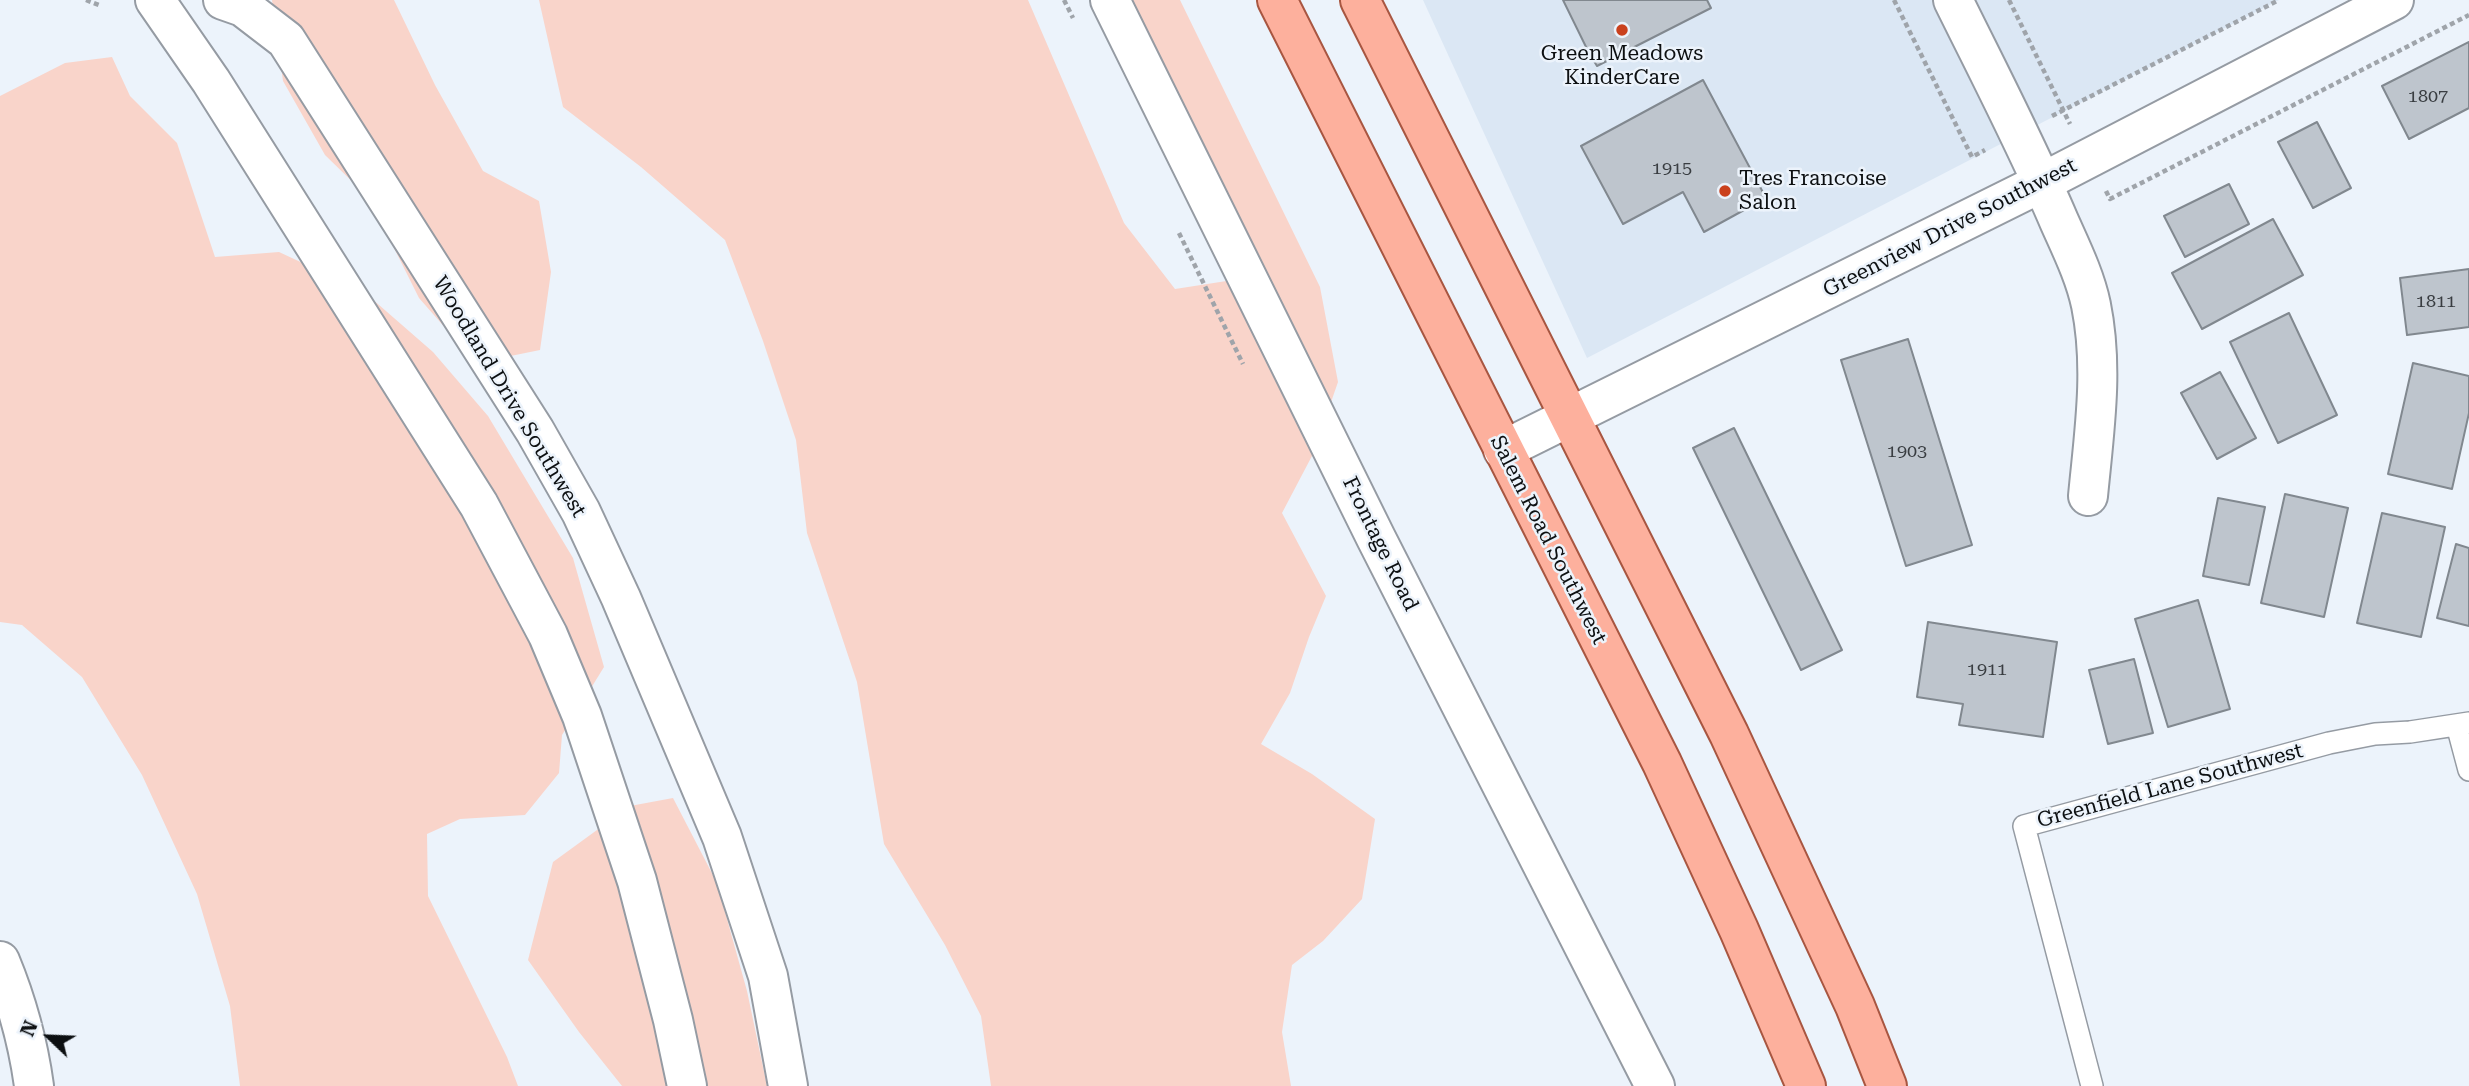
<!DOCTYPE html>
<style>
body{margin:0}
#map{position:relative;width:2469px;height:1086px;overflow:hidden;background:#ecf3fb;font-family:"Roboto Serif",serif}
canvas{display:block}
.north{position:absolute;left:14px;top:1002px;width:70px;height:70px;-webkit-text-stroke:5px #ecf3fb;paint-order:stroke;rotate:293deg;font-size:19px;font-weight:700;line-height:28px;text-align:center;color:#0d1012}
.north::after{content:'';display:block;margin:auto;width:24px;height:32px;background:#0d1012;clip-path:polygon(50% 0,100% 100%,50% 72%,0 100%)}
</style>
<div id="map">
<canvas width="2469" height="1086"></canvas>
<div class="north">N</div>
</div>
<script>
const c = document.querySelector('canvas').getContext('2d');
c.lineJoin = 'round';
function fillPath(path, color) {
  c.fillStyle = color;
  c.fill(path, 'evenodd');
}
function strokePath(path, color, width, dash) {
  c.strokeStyle = color;
  c.lineWidth = width;
  c.lineCap = dash ? 'butt' : 'round';
  c.setLineDash(dash || []);
  c.stroke(path);
}
function label(font, color, halo, rows, align = 'center') {
  c.font = font + ' "Roboto Serif",serif';
  c.lineWidth = 5;
  c.setLineDash([]);
  c.textBaseline = 'middle';
  c.strokeStyle = halo;
  c.fillStyle = color;
  for (const [text, x, y, turn = 0] of rows) {
    c.save();
    c.translate(x, y);
    c.rotate((+turn || 0) * Math.PI / 180);
    c.textAlign = isNaN(turn) ? turn : align;
    if (halo) c.strokeText(text, 0, 0);
    c.fillText(text, 0, 0);
    c.restore();
  }
}
fillPath(new Path2D(`
 M 1423,0 L 2279,0 L 1587,358 Z`), '#dbe7f4');
fillPath(new Path2D(`
 M 272,0 L 394,0 L 435,85 L 483,171 L 539,201 L 551,272 L 540,350 L 476,363 L 419,298 L 369,198 L 325,155 L 283,81 Z
 M 539,0 L 1028,0 L 1124,223 L 1175,289 L 1233,280 L 1131,0 L 1180,0 L 1320,287 L 1338,382 L 1313,454 L 1282,513 L 1326,596 L 1309,637 L 1290,693 L 1261,744 L 1312,774 L 1375,819 L 1362,899 L 1323,941 L 1292,965 L 1282,1032 L 1291,1086 L 991,1086 L 981,1016 L 945,945 L 884,844 L 857,682 L 807,533 L 796,440 L 763,341 L 725,240 L 641,167 L 563,107 Z
 M 112,57 L 130,96 L 177,143 L 215,257 L 279,252 L 363,291 L 433,352 L 488,416 L 573,558 L 604,667 L 562,735 L 559,773 L 525,815 L 460,819 L 427,834 L 428,896 L 507,1057 L 518,1086 L 240,1086 L 230,1006 L 197,894 L 142,775 L 82,677 L 22,625 L 0,622 L 0,96 L 65,63 Z
 M 673,798 L 717,883 L 747,991 L 767,1086 L 622,1086 L 579,1032 L 528,960 L 553,862 L 630,806 Z`), '#f9d4ca');
const building = new Path2D(`
 M 1563,0 L 1707,0 L 1711,8 L 1597,66 L 1589,53 Z
 M 2469,42 L 2469,108 L 2409,139 L 2382,86 Z
 M 1703,80 L 1766,198 L 1704,232 L 1683,192 L 1623,224 L 1581,146 Z
 M 2317,122 L 2351,188 L 2313,208 L 2278,142 Z
 M 2229,184 L 2249,224 L 2185,257 L 2164,216 Z
 M 2273,219 L 2303,275 L 2202,329 L 2172,273 Z
 M 2469,269 L 2469,327 L 2407,335 L 2400,278 Z
 M 2289,313 L 2337,415 L 2278,443 L 2230,342 Z
 M 1908,339 L 1972,545 L 1906,566 L 1841,360 Z
 M 2413,363 L 2469,376 L 2469,413 L 2452,489 L 2388,474 Z
 M 2220,372 L 2256,438 L 2217,459 L 2181,393 Z
 M 1734,428 L 1842,650 L 1801,670 L 1693,448 Z
 M 2285,494 L 2348,508 L 2324,617 L 2261,603 Z
 M 2218,498 L 2265,507 L 2249,585 L 2203,576 Z
 M 2382,513 L 2445,527 L 2421,637 L 2357,623 Z
 M 2456,544 L 2469,548 L 2469,626 L 2437,618 Z
 M 2198,600 L 2230,709 L 2168,727 L 2135,619 Z
 M 1928,622 L 2057,642 L 2043,737 L 1959,725 L 1963,704 L 1917,697 Z
 M 2134,659 L 2153,733 L 2108,744 L 2089,670 Z`);
fillPath(building, '#bec5cd');
strokePath(building, '#81888f', 2);
const lane = new Path2D(`
 M 2457,725 L 2469,770
 M 2092,1086 L 2024,826 L 2329,743 L 2375,734 L 2410,732 L 2469,723`);
const street = new Path2D(`
 M 155,0 L 211,81 L 479,505 L 548,635 L 582,716 L 637,881 L 673,1020 L 687,1086
 M 223,0 L 243,7 L 286,40 L 535,431 L 581,512 L 621,598 L 722,837 L 768,976 L 788,1086
 M 1110,0 L 1376,538 L 1655,1086
 M 1953,0 C 1989,73 2027,146 2059,221 C 2071,248 2085,276 2091,305 C 2104,369 2094,433 2088,496
 M 1503,450 L 2043,182 L 2394,0
 M 0,961 C 17,1002 28,1042 34,1086`);
const primary = new Path2D(`
 M 1277,0 L 1662,763 L 1739,930 L 1806,1086
 M 1360,0 L 1729,734 L 1855,1006 L 1887,1086`);
strokePath(lane, '#959ba3', 24);
strokePath(street, '#959ba3', 42);
strokePath(primary, '#a85641', 42);
strokePath(new Path2D(`
 M 86,0 L 99,5
 M 1064,0 L 1073,18
 M 1894,0 L 1972,157 L 1985,150
 M 2009,0 L 2070,124
 M 2052,116 L 2279,0
 M 2106,191 L 2110,199 L 2469,15
 M 1179,233 L 1243,364`), '#9fa4aa', 4.5, [5, 3.5]);
strokePath(lane, '#fff', 21);
strokePath(street, '#fff', 38);
strokePath(primary, '#fdb09d', 38);
for (const [x, y, r, color] of [
 [1622,30,7,"#ca411d"],
 [1725,191,7,"#ca411d"]
]) {
  const dot = new Path2D();
  dot.arc(x, y, r, 0, 2 * Math.PI);
  c.fillStyle = color;
  c.fill(dot);
  strokePath(dot, '#ecf3fb', 2.5);
}
label('18px', '#393d41', null, [
 ["1807",2428,97],
 ["1915",1672,169],
 ["1811",2436,302],
 ["1903",1907,452],
 ["1911",1987,670]
]);
label('21px', '#0d1012', '#ecf3fb', [
 ["Green Meadows",1622,54],
 ["KinderCare",1622,78],
 ["Tres Francoise",1739,179,"left"],
 ["Salon",1739,203,"left"]
]);
label('21px', '#0d1012', '#ecf3fb', [
 ["Greenview Drive Southwest",1950,228,-27],
 ["Woodland Drive Southwest",509,397,59],
 ["Salem Road Southwest",1548,540,63],
 ["Frontage Road",1380,544,64],
 ["Greenfield Lane Southwest",2170,786,-15]
]);
</script>
